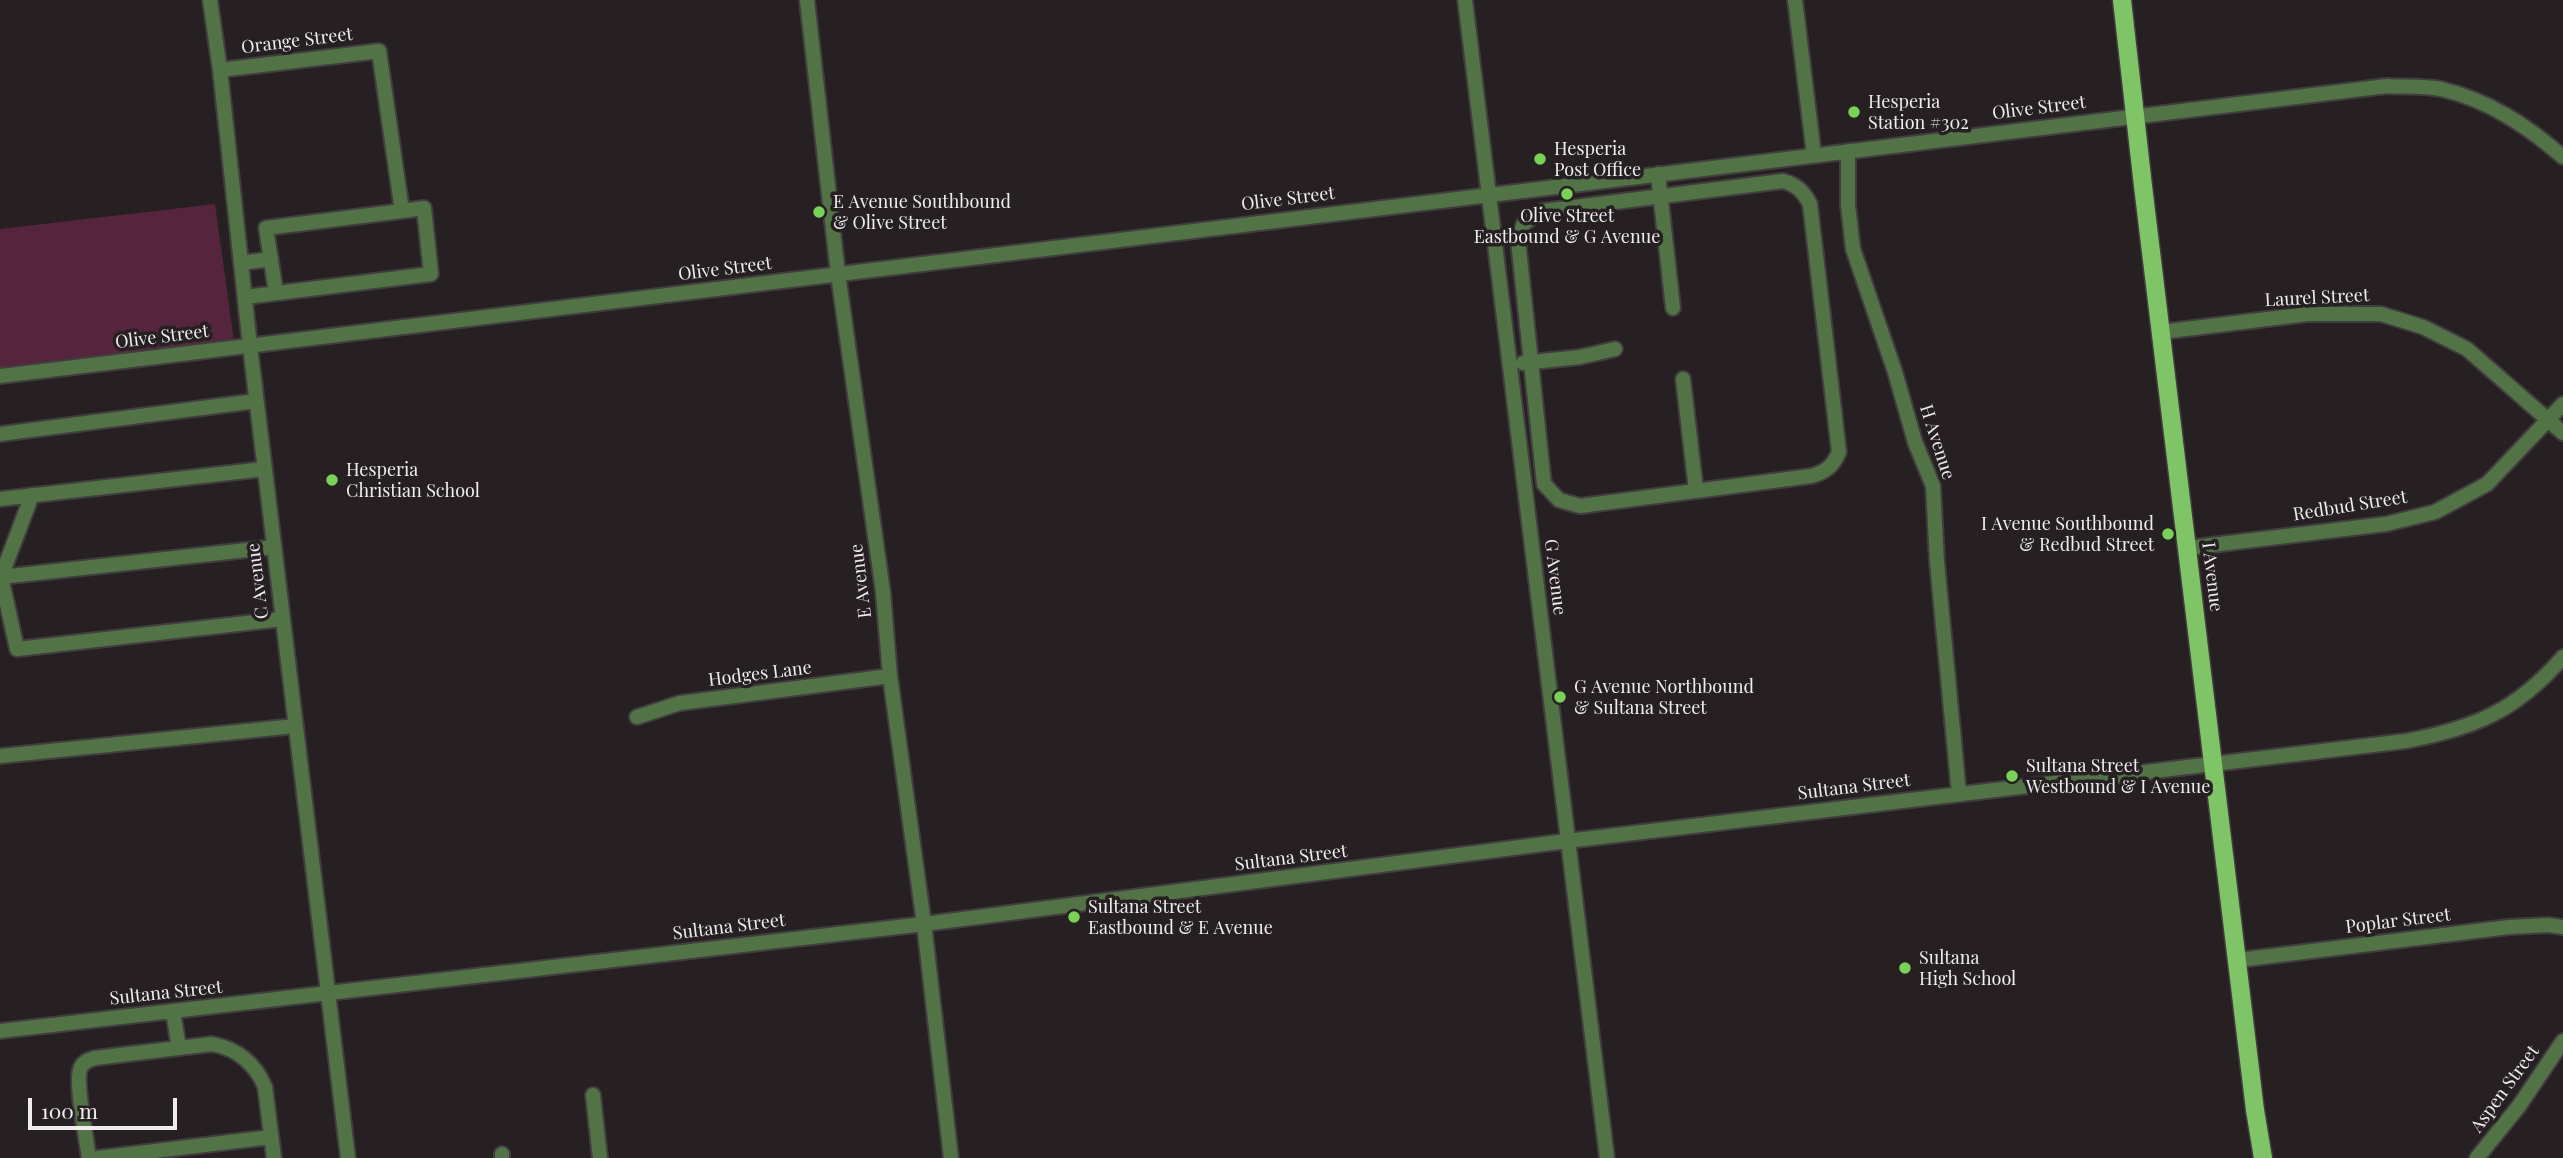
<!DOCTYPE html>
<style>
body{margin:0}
#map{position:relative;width:2563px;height:1158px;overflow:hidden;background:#262023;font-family:"Playfair Display",serif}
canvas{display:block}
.scale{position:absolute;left:28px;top:1098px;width:149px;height:32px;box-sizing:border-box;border:4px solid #f0ecee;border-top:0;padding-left:9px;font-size:21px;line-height:24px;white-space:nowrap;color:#f0ecee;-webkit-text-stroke:5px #262023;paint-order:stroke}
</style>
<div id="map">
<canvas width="2563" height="1158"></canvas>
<div class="scale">100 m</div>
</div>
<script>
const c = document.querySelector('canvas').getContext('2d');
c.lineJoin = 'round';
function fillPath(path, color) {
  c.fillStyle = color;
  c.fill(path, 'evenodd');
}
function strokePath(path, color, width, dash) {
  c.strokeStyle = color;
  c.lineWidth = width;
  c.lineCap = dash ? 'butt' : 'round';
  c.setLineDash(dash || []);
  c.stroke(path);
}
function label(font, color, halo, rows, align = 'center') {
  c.font = font + ' "Playfair Display",serif';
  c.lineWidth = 7;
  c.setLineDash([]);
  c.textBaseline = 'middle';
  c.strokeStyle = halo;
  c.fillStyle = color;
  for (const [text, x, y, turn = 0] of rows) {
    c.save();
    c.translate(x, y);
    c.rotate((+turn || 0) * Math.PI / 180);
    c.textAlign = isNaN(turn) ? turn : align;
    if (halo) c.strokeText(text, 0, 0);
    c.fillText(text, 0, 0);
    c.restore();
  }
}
fillPath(new Path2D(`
 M 215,204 L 234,341 L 0,369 L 0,229 Z`), '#55243d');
const minor = new Path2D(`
 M 210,0 L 220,70 L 250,346 L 348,1158
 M 807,0 L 838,274 L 883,592 L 890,676 L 924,924 L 951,1158
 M 1465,0 L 1607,1158
 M 1795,0 L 1814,155
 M 220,70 L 379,51 L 402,211 L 424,208 L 431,274 L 245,297
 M 1848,151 L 1848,205 L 1853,249 L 1895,372 L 1915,442 L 1933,486 L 1937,562 L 1959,794
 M 1658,174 L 1673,308
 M 1783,181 C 1797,185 1803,191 1810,204 L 1839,452 C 1833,466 1826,472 1811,476 L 1580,506 L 1559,500 L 1544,484 L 1518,240 L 1524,223 L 1543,211 Z
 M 241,263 L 271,259
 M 276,293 L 266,228 L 402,211
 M 2161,332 L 2308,314 L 2381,314 L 2423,327 L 2467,349 L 2563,433
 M 1523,363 L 1580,357 L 1615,349
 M 0,376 L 2387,86 C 2404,87 2424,86 2441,89 C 2488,100 2526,125 2563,157
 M 1683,379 L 1696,490
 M 0,434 L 256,401
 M 32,495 L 1,577 L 17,649 L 282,619
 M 0,499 L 264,469
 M 2187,548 L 2386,524 L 2435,512 L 2487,484 L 2563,404
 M 1,577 L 274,547
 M 637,717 L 680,703 L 890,676
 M 0,756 L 295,726
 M 2238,960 L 2509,927 L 2548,925 L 2563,927
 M 173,1012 L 179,1048
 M 0,1031 L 924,924 L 1567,841 L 2406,741 C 2475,728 2516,711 2563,657
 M 593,1095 L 600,1158
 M 502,1154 L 502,1158
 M 89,1158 C 87,1141 74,1079 81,1067 C 84,1061 89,1060 95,1058 L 212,1044 C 238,1049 255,1063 265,1087 L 274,1158
 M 97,1158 L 271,1137
 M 2477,1158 L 2519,1106 L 2563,1041`);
const major = new Path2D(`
 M 2122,0 L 2143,186 L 2255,1110 L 2263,1158`);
strokePath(minor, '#423d3f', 18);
strokePath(major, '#423d3f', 21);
strokePath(minor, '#527346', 14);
strokePath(major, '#7fc466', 18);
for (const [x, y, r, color] of [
 [1854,112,7,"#79d157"],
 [1540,159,7,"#79d157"],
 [1567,194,7,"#79d157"],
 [819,212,7,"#79d157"],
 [332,480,7,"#79d157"],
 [2168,534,7,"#79d157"],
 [1560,697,7,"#79d157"],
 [2012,776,7,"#79d157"],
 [1074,917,7,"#79d157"],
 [1905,968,7,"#79d157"]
]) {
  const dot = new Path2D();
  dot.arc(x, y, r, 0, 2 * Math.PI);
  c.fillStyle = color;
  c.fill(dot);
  strokePath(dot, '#262023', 2.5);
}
label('18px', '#f0ecee', '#262023', [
 ["Orange Street",297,41,-7],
 ["Olive Street",2039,108,-7],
 ["Olive Street",1288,199,-7],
 ["Olive Street",725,269,-7],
 ["Laurel Street",2317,298,-3],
 ["Olive Street",162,337,-7],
 ["H Avenue",1937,442,72],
 ["Redbud Street",2350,506,-9],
 ["G Avenue",1555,577,83],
 ["I Avenue",2212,577,83],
 ["C Avenue",258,581,-97],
 ["E Avenue",861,581,-97],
 ["Hodges Lane",760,674,-7],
 ["Sultana Street",1854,787,-7],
 ["Sultana Street",1291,858,-7],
 ["Poplar Street",2398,921,-7],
 ["Sultana Street",729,927,-7],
 ["Sultana Street",166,993,-6],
 ["Aspen Street",2505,1089,-54]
]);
label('18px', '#f0ecee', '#262023', [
 ["Hesperia",1868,102],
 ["Station #302",1868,123],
 ["Hesperia",1554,149],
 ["Post Office",1554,170],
 ["E Avenue Southbound",833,202],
 ["& Olive Street",833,223],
 ["Olive Street",1567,216,"center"],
 ["Eastbound & G Avenue",1567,237,"center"],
 ["Hesperia",346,470],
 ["Christian School",346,491],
 ["I Avenue Southbound",2154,524,"right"],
 ["& Redbud Street",2154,545,"right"],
 ["G Avenue Northbound",1574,687],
 ["& Sultana Street",1574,708],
 ["Sultana Street",2026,766],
 ["Westbound & I Avenue",2026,787],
 ["Sultana Street",1088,907],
 ["Eastbound & E Avenue",1088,928],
 ["Sultana",1919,958],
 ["High School",1919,979]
], 'left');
</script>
